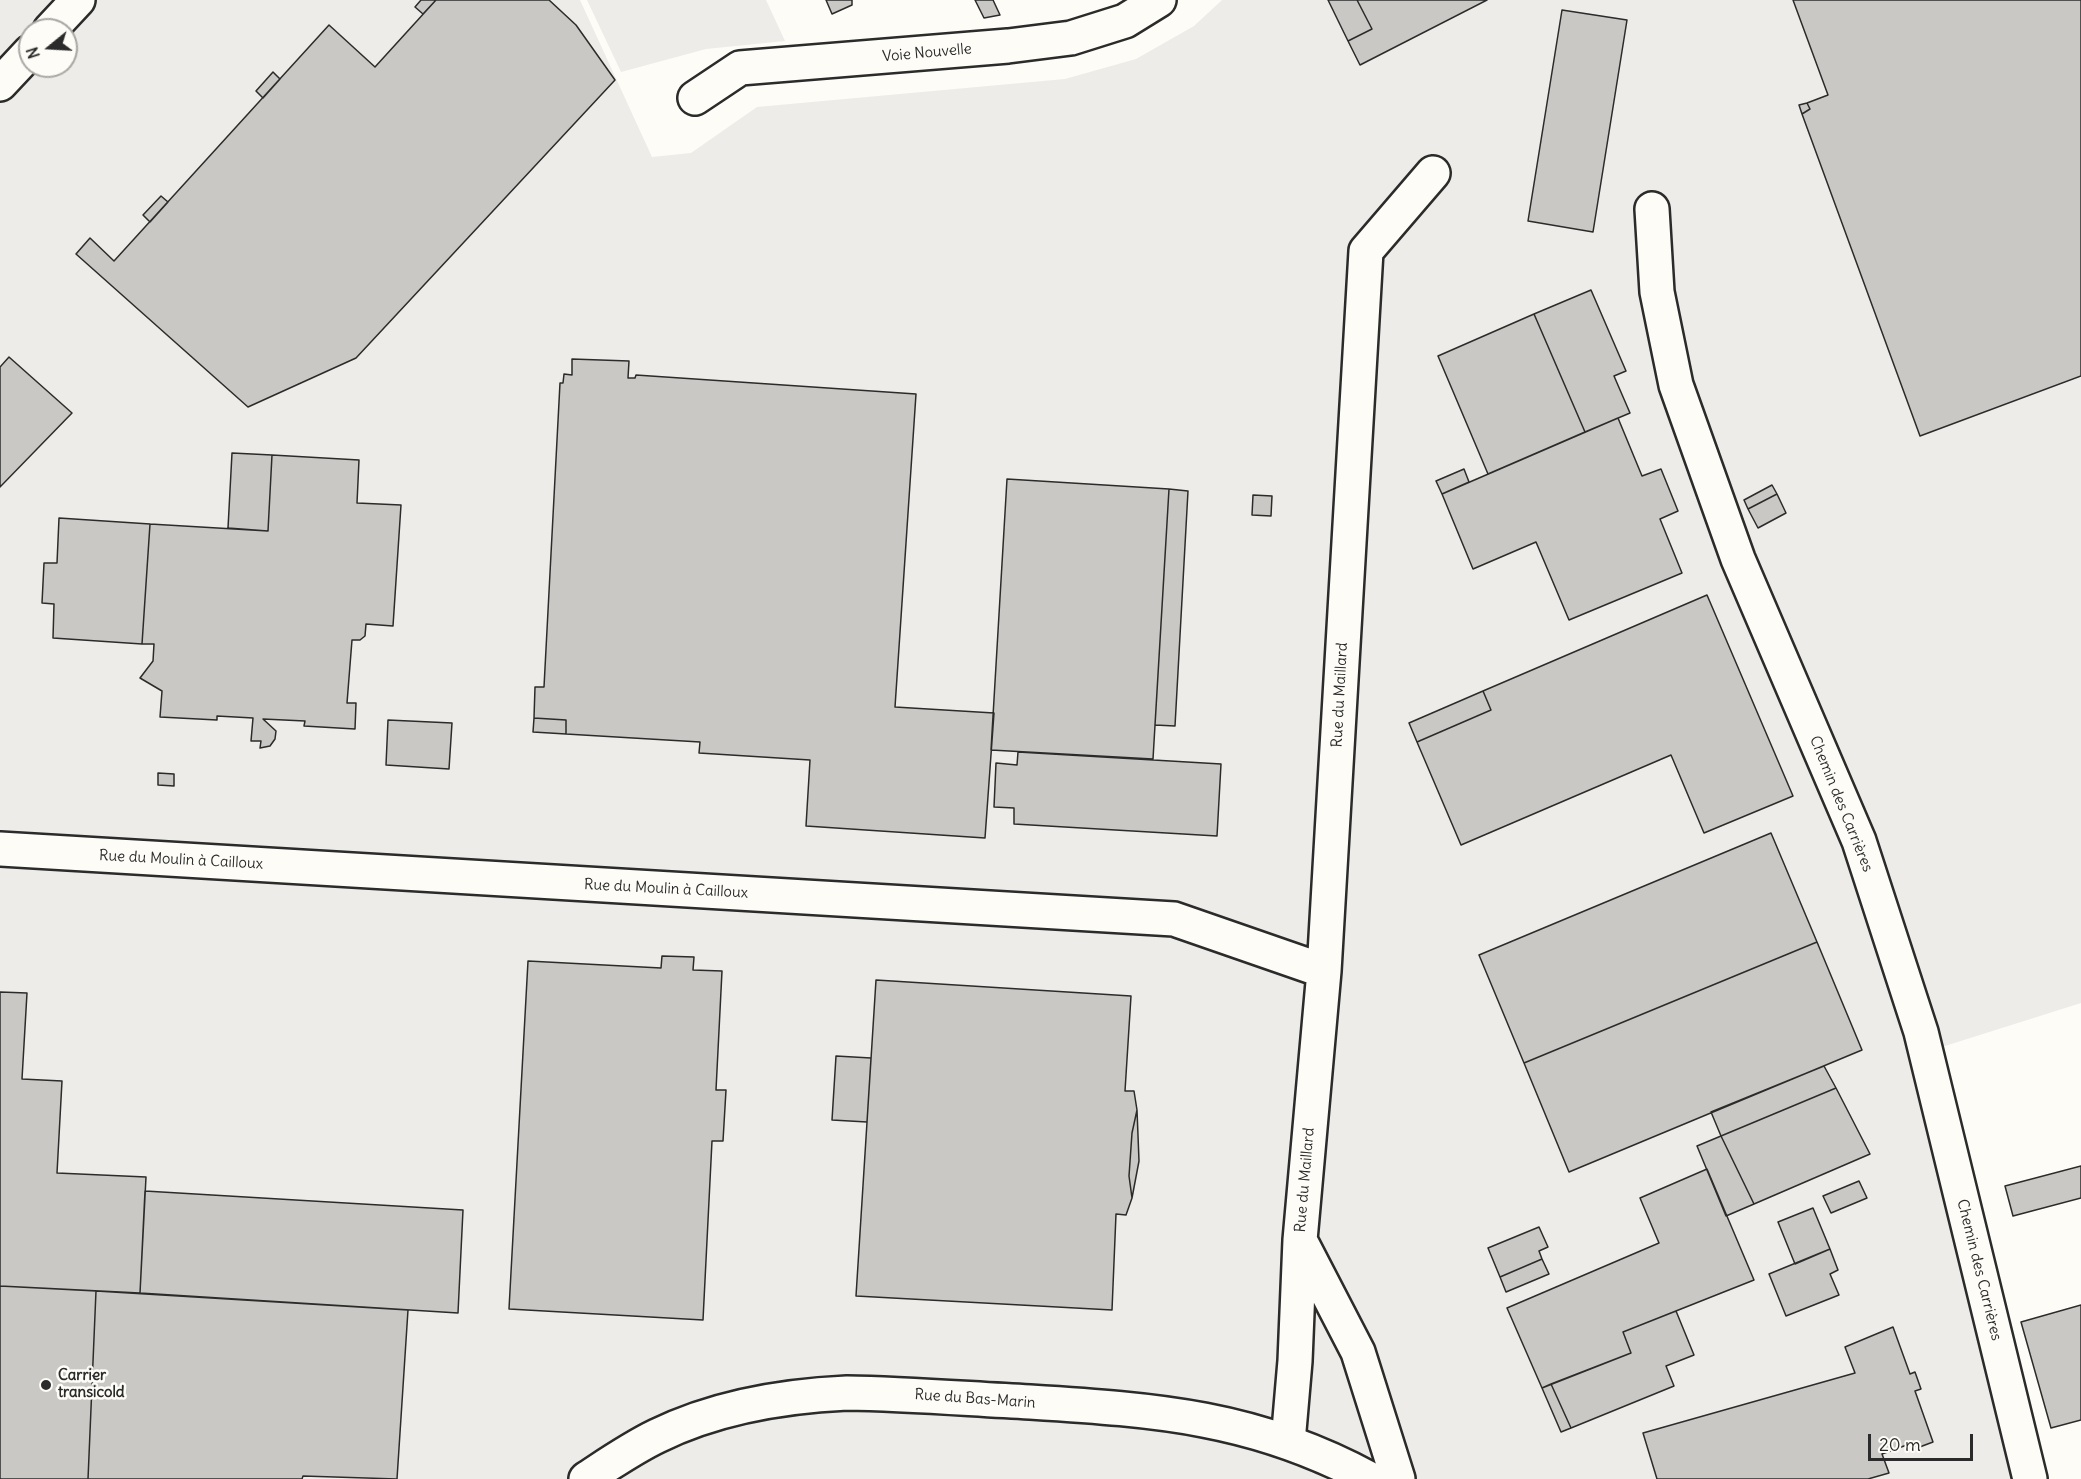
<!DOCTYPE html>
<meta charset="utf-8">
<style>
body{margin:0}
#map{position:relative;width:2081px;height:1479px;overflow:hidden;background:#fdfcf7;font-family:Delius,sans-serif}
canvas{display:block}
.north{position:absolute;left:18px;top:18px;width:60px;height:60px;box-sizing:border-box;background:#fdfcf7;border:2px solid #a9a8a5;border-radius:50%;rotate:252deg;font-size:16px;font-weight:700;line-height:24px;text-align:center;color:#2b2b2b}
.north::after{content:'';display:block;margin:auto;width:21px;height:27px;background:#2b2b2b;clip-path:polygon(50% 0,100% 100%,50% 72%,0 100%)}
.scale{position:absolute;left:1868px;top:1434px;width:105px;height:27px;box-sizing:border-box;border:3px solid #2b2b2b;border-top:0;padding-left:8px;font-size:18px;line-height:21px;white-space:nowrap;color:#2b2b2b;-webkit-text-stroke:4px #fdfcf7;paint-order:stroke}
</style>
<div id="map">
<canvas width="2081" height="1479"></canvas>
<div class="north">N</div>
<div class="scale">20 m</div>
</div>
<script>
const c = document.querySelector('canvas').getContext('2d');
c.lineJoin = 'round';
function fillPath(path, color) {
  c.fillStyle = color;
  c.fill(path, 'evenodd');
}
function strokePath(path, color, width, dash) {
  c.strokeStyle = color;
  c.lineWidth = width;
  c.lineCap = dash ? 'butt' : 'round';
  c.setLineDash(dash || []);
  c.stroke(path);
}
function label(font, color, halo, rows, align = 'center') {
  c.font = font + ' Delius,sans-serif';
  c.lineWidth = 5;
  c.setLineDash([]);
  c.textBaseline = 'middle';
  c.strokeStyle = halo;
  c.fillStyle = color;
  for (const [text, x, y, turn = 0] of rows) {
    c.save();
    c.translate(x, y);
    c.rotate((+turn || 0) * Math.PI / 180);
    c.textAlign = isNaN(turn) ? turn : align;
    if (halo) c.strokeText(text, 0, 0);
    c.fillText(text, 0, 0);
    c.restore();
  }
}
fillPath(new Path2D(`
 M 0,0 L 580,0 L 652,157 L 691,153 L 757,107 L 1065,79 L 1136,59 L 1194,26 L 1222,0 L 2081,0 L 2081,1003 L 1926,1052 L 2030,1479 L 0,1479 ZM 30,30 L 66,30 L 66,66 L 30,66 Z
 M 587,0 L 766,0 L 785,41 L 706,49 L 621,72 Z`), '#edece8');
const building = new Path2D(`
 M 421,0 L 436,0 L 423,14 L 415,7 Z
 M 436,0 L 549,0 L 576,25 L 615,80 L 356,358 L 248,407 L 76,254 L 90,238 L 114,261 L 329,25 L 375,67 Z
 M 826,0 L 852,0 L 852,5 L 832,14 Z
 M 975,0 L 993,0 L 1000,15 L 984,18 Z
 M 1328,0 L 1357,0 L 1372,29 L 1348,41 Z
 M 1357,0 L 1487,0 L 1360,65 L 1348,41 L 1372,29 Z
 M 1793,0 L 2081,0 L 2081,376 L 1920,436 L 1802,114 L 1810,109 L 1807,103 L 1828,95 Z
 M 1562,10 L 1627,20 L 1593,232 L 1528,221 Z
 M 273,72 L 280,79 L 263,98 L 256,91 Z
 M 1807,103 L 1810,109 L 1802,114 L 1799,105 Z
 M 161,196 L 168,202 L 150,222 L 143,215 Z
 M 1591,290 L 1626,371 L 1614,376 L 1630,413 L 1585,432 L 1534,314 Z
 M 1534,314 L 1585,432 L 1488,474 L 1438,356 Z
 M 9,357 L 72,413 L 0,487 L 0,367 Z
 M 572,359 L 629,361 L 628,378 L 635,378 L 636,375 L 916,394 L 895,707 L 994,713 L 985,838 L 806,826 L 810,760 L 699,753 L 700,742 L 566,734 L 566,720 L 534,718 L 535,687 L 544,687 L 560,383 L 563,383 L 564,374 L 572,375 Z
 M 1618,418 L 1642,476 L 1661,469 L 1678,511 L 1660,519 L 1682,573 L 1569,620 L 1536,542 L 1473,569 L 1442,494 Z
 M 232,453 L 272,455 L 268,531 L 228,528 Z
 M 272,455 L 359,460 L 357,503 L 401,505 L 393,626 L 366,624 L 365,636 L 360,640 L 352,640 L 347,703 L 356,703 L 355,729 L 304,726 L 305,721 L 263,719 L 276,731 L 275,739 L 270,746 L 260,748 L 261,741 L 251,741 L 253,718 L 217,716 L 217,720 L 160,717 L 162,691 L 140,678 L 153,661 L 154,644 L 142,644 L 150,524 L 268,531 Z
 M 1464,469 L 1469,482 L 1442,494 L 1436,481 Z
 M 1007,479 L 1169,489 L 1153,759 L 991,750 Z
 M 1772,485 L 1777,494 L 1748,509 L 1744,500 Z
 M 1169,489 L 1188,491 L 1175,726 L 1155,725 Z
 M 1777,494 L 1786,513 L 1758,528 L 1748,509 Z
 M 1253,495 L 1272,496 L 1271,516 L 1252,515 Z
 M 59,518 L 150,524 L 142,644 L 53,638 L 54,604 L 42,603 L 44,563 L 57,563 Z
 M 1707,595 L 1793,796 L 1704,833 L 1671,755 L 1461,845 L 1417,742 L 1491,710 L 1483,691 Z
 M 1483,691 L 1491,710 L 1417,742 L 1409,723 Z
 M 534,718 L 566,720 L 566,734 L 533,732 Z
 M 388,720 L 452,723 L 449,769 L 386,765 Z
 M 1018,752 L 1221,764 L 1217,836 L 1014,824 L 1014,808 L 994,807 L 996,763 L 1017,765 Z
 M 158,773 L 174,774 L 174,786 L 158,785 Z
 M 1771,833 L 1817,942 L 1524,1063 L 1479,955 Z
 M 1817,942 L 1862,1050 L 1569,1172 L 1524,1063 Z
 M 662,956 L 694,957 L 693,970 L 722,971 L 716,1090 L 726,1090 L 723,1141 L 712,1141 L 703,1320 L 509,1309 L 528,961 L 661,968 Z
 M 876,980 L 1131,996 L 1125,1091 L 1134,1091 L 1137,1110 L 1132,1133 L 1129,1176 L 1132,1198 L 1126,1215 L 1116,1214 L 1112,1310 L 856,1296 Z
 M 0,992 L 27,993 L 22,1079 L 62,1081 L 57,1173 L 146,1177 L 140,1293 L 0,1286 Z
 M 836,1056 L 871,1058 L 867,1122 L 832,1120 Z
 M 1824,1066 L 1836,1088 L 1721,1136 L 1711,1112 Z
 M 1836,1088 L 1870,1154 L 1754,1204 L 1721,1136 Z
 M 1137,1110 L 1139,1161 L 1132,1198 L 1129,1176 L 1132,1133 Z
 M 1721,1136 L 1754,1204 L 1726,1216 L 1697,1146 Z
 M 2081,1166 L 2081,1198 L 2013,1216 L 2005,1186 Z
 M 1707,1169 L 1754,1280 L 1623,1332 L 1631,1353 L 1542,1388 L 1507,1308 L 1659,1243 L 1640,1198 Z
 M 1859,1181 L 1867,1198 L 1831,1213 L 1823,1196 Z
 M 145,1191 L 463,1210 L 458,1313 L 140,1293 Z
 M 1813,1208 L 1830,1249 L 1795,1264 L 1778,1222 Z
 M 1539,1227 L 1548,1247 L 1539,1251 L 1542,1259 L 1500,1277 L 1488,1248 Z
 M 1830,1249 L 1838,1270 L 1830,1274 L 1839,1295 L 1786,1316 L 1769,1274 Z
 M 1542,1259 L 1549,1274 L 1506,1292 L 1500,1277 Z
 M 0,1286 L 96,1291 L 88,1479 L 0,1479 Z
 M 96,1291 L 408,1310 L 397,1479 L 303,1476 L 302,1479 L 88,1479 Z
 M 2081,1305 L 2081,1420 L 2051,1428 L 2021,1322 Z
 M 1676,1311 L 1694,1355 L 1666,1366 L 1674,1386 L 1571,1428 L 1551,1384 L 1631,1353 L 1623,1332 Z
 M 1893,1327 L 1910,1374 L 1915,1372 L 1921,1389 L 1915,1391 L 1933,1442 L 1917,1448 L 1915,1442 L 1882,1454 L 1889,1473 L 1868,1479 L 1657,1479 L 1643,1433 L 1855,1373 L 1845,1347 Z
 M 1551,1384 L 1571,1428 L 1561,1432 L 1542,1388 Z`);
fillPath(building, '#c9c8c4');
strokePath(building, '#2b2b2b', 1.5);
const minor = new Path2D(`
 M 50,30 L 78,0
 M 0,84 L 30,52
 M 695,98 L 740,68 L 1008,46 L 1071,38 L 1125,21 L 1159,0
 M 1652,209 L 1657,292 L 1676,385 L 1738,559 L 1859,841 L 1921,1032 L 2030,1479
 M 0,849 L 1174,919 L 1324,971
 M 1301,1242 L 1358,1352 L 1398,1479
 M 1288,1442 L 1295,1361 L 1300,1240 L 1324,971 L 1366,251 L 1433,173`);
const major = new Path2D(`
 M 586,1479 C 609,1464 632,1448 657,1436 C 716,1407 782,1396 847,1393 C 909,1394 969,1399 1030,1402 C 1157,1410 1256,1417 1370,1479`);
strokePath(minor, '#2b2b2b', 38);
strokePath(major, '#2b2b2b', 38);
strokePath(minor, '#fdfcf7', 33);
strokePath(major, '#fdfcf7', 33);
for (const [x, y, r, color] of [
 [46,1385,6,"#2b2b2b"]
]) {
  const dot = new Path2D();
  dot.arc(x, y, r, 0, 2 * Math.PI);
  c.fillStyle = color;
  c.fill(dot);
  strokePath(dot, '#fdfcf7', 2);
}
label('15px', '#2b2b2b', '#fdfcf7', [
 ["Voie Nouvelle",927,53,-5],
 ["Rue du Maillard",1340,695,-87],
 ["Chemin des Carrières",1841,804,68],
 ["Rue du Moulin à Cailloux",181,860,3],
 ["Rue du Moulin à Cailloux",666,889,3],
 ["Rue du Maillard",1305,1180,-85],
 ["Chemin des Carrières",1979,1270,76],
 ["Rue du Bas-Marin",975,1399,4]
]);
label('bold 15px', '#2b2b2b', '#fdfcf7', [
 ["Carrier",58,1376],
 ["transicold",58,1393]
], 'left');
</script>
